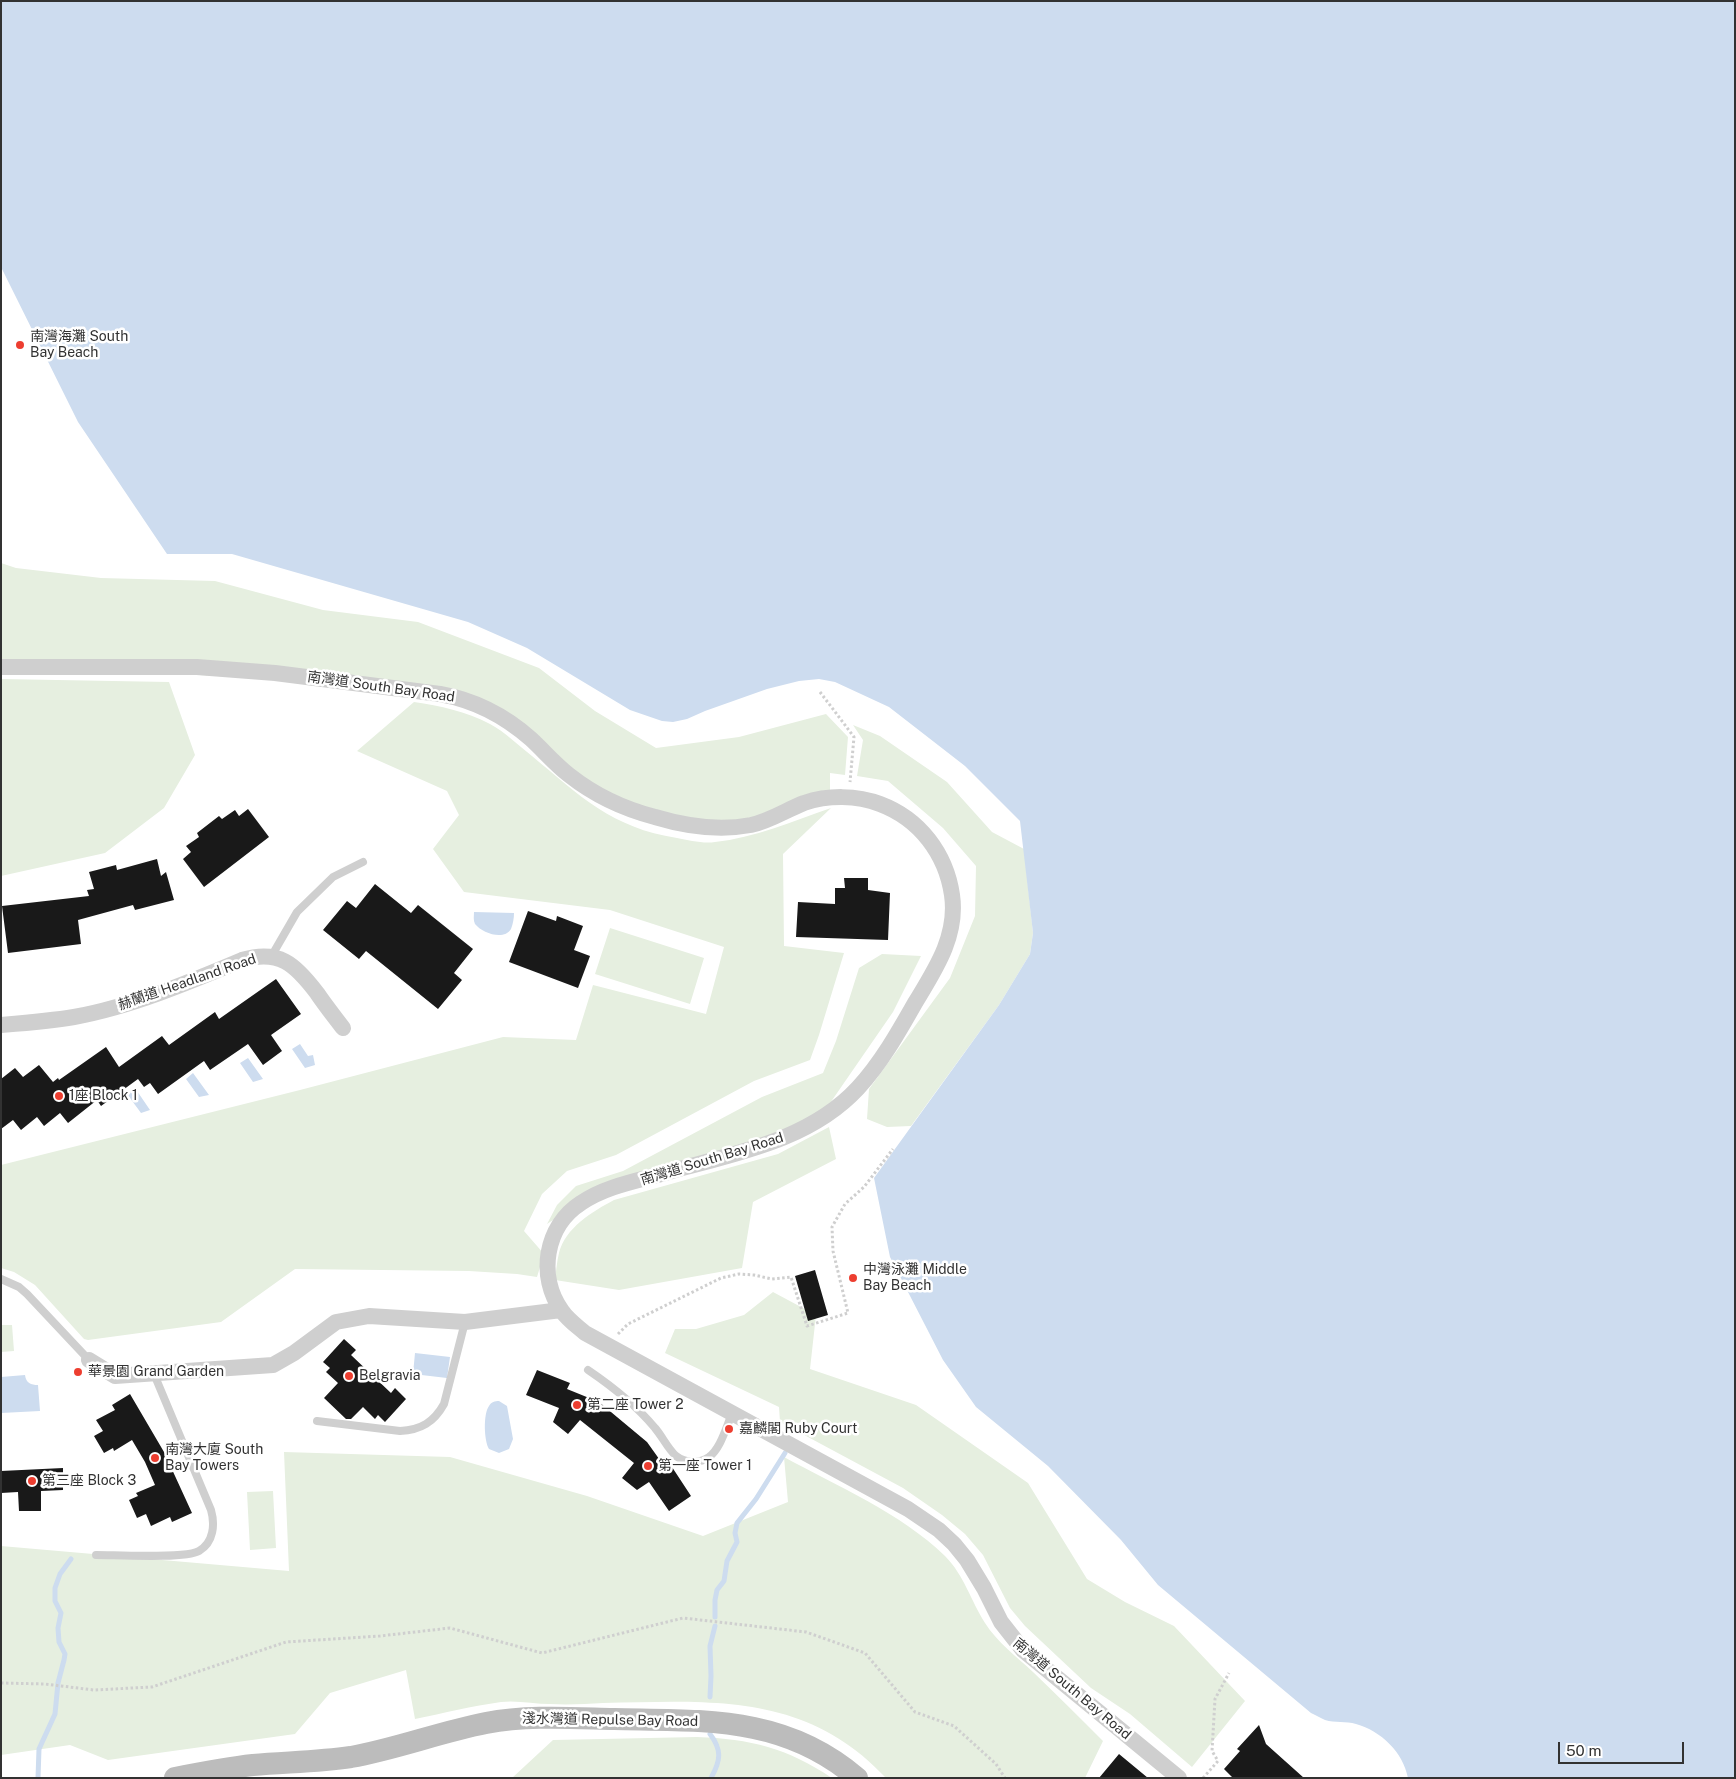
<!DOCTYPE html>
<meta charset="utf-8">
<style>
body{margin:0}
#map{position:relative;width:1736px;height:1779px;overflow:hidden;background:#fff;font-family:"Public Sans",sans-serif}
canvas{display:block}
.frame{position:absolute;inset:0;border:2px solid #323232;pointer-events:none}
.scale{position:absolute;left:1558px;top:1742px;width:126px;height:22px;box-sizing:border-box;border:2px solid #323232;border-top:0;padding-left:6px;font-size:15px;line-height:18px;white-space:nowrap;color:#323232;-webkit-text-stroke:4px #fff;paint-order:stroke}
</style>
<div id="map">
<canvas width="1736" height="1779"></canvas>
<div class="frame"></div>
<div class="scale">50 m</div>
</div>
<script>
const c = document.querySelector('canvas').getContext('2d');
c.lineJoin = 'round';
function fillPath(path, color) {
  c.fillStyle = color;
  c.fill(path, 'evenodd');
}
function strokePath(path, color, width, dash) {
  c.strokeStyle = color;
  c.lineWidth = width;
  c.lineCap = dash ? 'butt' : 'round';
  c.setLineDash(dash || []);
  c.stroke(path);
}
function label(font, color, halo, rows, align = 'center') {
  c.font = font + ' "Public Sans","Noto Sans TC",sans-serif';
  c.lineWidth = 5;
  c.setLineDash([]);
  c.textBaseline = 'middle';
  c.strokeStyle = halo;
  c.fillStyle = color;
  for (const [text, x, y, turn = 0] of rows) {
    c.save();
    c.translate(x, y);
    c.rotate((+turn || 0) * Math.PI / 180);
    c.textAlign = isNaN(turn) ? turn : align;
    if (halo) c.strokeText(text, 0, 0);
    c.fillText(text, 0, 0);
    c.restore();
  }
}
fillPath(new Path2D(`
 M 1,563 L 16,568 L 101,578 L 215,581 L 323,610 L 418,622 L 539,668 L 595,711 L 656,748 L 739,737 L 826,714 L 848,737 L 845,775 L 830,773 L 830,796 L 729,828 L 623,810 L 516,728 L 416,687 L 1,664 Z
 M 1,679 L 169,682 L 195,755 L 164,808 L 105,853 L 1,876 Z
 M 414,702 C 440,706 466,711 490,724 C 505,732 518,745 532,756 C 580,796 612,828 677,838 C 689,840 703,844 715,842 C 754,838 793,821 831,808 L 783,854 L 784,946 L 844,953 L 819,1035 L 810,1060 L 754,1081 L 616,1155 L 567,1171 L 542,1194 L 524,1231 L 544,1254 L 537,1277 L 517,1274 L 469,1271 L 295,1269 L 221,1322 L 88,1340 L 84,1339 L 35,1285 L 14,1272 L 1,1268 L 1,1165 L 300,1090 L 503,1037 L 576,1040 L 593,985 L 706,1014 L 724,947 L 610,910 L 464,892 L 433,849 L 459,815 L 447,791 L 357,751 Z
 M 853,725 L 880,736 L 947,782 L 992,832 L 1024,849 L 1033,933 L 1030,954 L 999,1005 L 911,1126 L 887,1127 L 867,1119 L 869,1089 L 950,978 L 975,916 L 976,866 L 943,828 L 888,781 L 857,776 L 863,740 Z
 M 610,928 L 704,958 L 690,1004 L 595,974 Z
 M 882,954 L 921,956 L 893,1012 L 826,1109 L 771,1136 L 562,1214 L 547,1224 L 557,1205 L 576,1186 L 623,1171 L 762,1097 L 823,1073 L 836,1041 L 859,968 Z
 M 829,1127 L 836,1159 L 753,1202 L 742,1268 L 619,1290 L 555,1280 C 556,1271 557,1261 559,1253 C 565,1228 593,1211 614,1200 L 778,1154 Z
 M 773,1292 L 816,1315 L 810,1369 L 916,1405 L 1028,1483 L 1087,1579 L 1125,1602 L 1174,1626 L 1245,1701 L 1192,1767 L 1130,1714 L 1091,1688 L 1025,1626 L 1010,1608 L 983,1555 L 965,1534 L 942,1515 L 903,1488 L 780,1422 L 779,1407 L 665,1353 L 675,1329 L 696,1329 L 744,1315 Z
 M 1,1325 L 12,1325 L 14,1351 L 1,1352 Z
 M 284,1452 L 450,1457 L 587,1496 L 703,1536 L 788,1502 L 784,1457 C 837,1486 901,1513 945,1556 C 964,1575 971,1601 985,1623 C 997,1642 1017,1657 1033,1672 C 1057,1695 1080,1718 1103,1741 L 1085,1778 L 886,1778 C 806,1692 710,1701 603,1703 C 586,1704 568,1705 550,1704 C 534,1704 517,1700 501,1702 C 472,1706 444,1713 415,1719 L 406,1670 L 330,1693 L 295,1734 L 108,1760 L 70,1745 L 1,1755 L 1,1546 L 289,1571 Z
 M 273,1491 L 276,1548 L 250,1550 L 247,1492 Z
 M 697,1737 C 751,1739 787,1748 832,1778 L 512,1778 L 553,1740 Z`), '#e6efe0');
fillPath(new Path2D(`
 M 1,1 L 1735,1 L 1735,1778 L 1408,1778 C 1403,1752 1381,1731 1356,1724 C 1346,1721 1335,1723 1325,1720 C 1320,1718 1316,1715 1311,1713 L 1158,1585 L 1121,1540 L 1048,1466 L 976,1407 L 943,1360 L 890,1257 L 874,1178 L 999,1005 L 1030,954 L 1033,933 L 1020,821 L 965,766 L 889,707 L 835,682 L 819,679 L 799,681 L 767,689 L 705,711 L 687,719 L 673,722 L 662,721 L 630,710 L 527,648 L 468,622 L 232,554 L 167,554 L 78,422 L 1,267 Z
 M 474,912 L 514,913 C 514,918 513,924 511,929 C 504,941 482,933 475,924 C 473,920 474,916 474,912 Z
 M 300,1044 L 308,1056 L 313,1055 L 315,1065 L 305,1068 L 292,1049 Z
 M 248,1058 L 263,1079 L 253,1082 L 240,1063 Z
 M 193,1073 L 209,1095 L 199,1097 L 186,1079 Z
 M 135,1088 L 150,1110 L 141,1113 L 127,1094 Z
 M 415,1353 L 450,1357 L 447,1378 L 413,1374 Z
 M 25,1375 C 26,1383 31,1385 38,1385 L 40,1411 L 1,1413 L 1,1377 Z
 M 499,1401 L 507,1406 L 513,1439 L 509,1449 L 499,1453 L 489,1449 C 484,1441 483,1414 489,1406 C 491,1402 495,1401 499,1401 Z`), '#cddcef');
strokePath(new Path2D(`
 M 715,1617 L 715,1600 L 717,1590 L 724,1581 L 727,1561 L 737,1542 L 735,1533 L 737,1523 L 756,1499 L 785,1453
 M 710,1697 L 711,1676 L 710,1646 L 715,1626
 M 710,1734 C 722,1750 721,1760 711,1778
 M 38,1778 L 39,1749 L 55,1714 L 58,1683 L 64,1660 L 65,1654 L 59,1642 L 58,1628 L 61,1613 L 55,1601 L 55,1588 L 60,1574 L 71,1559`), '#cddcef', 5);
fillPath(new Path2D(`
 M 248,809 L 269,837 L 204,887 L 183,859 L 191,852 L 186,846 L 199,837 L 197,833 L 219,816 L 222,819 L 235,810 L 239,816 Z
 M 157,859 L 161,876 L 166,872 L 174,900 L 135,910 L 133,905 L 78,920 L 81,944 L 8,953 L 2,906 L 89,896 L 87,890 L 94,889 L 89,872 L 116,865 L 117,870 Z
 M 844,878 L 868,878 L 868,890 L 890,893 L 888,940 L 796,937 L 798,902 L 835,904 L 835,888 L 845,888 Z
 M 375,884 L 411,913 L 418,905 L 473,949 L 454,973 L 462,980 L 438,1009 L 366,951 L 359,959 L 323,930 L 347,901 L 356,908 Z
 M 528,911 L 556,921 L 557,916 L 583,926 L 574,950 L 590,956 L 578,988 L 509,962 Z
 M 276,979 L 301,1014 L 271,1035 L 282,1051 L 263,1065 L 248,1044 L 210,1070 L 204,1061 L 158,1094 L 150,1083 L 144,1087 L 138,1079 L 101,1106 L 97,1100 L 68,1123 L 60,1113 L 44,1126 L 37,1117 L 21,1130 L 13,1120 L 1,1129 L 1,1079 L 15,1068 L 23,1077 L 39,1065 L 53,1082 L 58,1078 L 59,1080 L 106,1047 L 119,1067 L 162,1036 L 169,1045 L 215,1012 L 219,1019 Z
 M 815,1270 L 828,1315 L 808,1321 L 795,1276 Z
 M 344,1339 L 356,1350 L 351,1355 L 391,1393 L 395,1388 L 406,1399 L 385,1422 L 378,1415 L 375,1419 L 363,1407 L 351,1419 L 346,1419 L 324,1398 L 338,1383 L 326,1372 L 330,1368 L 323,1362 Z
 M 537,1370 L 570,1383 L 567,1389 L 599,1402 L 647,1442 L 667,1470 L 672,1467 L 691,1496 L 669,1511 L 649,1482 L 637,1490 L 622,1478 L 634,1463 L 580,1420 L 568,1434 L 553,1422 L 559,1408 L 526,1395 Z
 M 130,1394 L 164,1452 L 192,1513 L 172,1522 L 170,1517 L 151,1526 L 146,1514 L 137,1518 L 129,1500 L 138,1496 L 136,1493 L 155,1485 L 145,1462 L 132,1440 L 114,1451 L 113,1448 L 104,1453 L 94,1436 L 103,1431 L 96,1420 L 115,1410 L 112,1405 Z
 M 63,1468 L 63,1490 L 41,1491 L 41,1511 L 19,1511 L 18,1492 L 1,1493 L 1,1471 Z
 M 1259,1725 L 1266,1744 L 1304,1778 L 1233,1778 L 1224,1769 L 1240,1751 L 1237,1749 Z
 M 1119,1754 L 1148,1778 L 1099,1778 Z`), '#191919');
strokePath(new Path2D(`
 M 820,692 L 854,737 L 850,782
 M 618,1334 L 628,1324 L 721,1278 L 739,1274 L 754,1275 L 772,1279 L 791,1277 L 807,1326 L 848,1313 L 833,1251 L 832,1227 L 845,1204 L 864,1187 L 893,1149
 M 1,1683 L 45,1684 L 94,1690 L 152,1687 L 286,1642 L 380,1636 L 450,1628 L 542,1653 L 683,1618 L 806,1632 L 865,1653 L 915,1712 L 954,1726 L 996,1764 L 1005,1778
 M 1203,1778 L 1218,1761 L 1212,1751 L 1215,1699 L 1229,1673`), '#cfcfcf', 3, [2.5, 2.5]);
strokePath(new Path2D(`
 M 271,957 L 297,912 L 333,877 L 363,862
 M 1,1279 L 19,1287 L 27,1294 L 89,1360
 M 588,1370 C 613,1387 636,1405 655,1428 C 662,1436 668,1449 676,1456 C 685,1463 699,1464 709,1457 C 721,1448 726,1427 732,1414
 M 317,1421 L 400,1431 C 421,1430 434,1422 444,1404 L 465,1322
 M 96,1555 C 116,1555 185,1559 199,1551 C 214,1542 215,1524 211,1510 L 154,1374`), '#cfcfcf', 8);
strokePath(new Path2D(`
 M 1,667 L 197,667 L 275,673 L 440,694 C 474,700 505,716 531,739 C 544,751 555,764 569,775 C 593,794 624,809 655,817 C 685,826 719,831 751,825 C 770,821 786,810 804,803 C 828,795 857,795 880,804 C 920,819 946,854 952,895 C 958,936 935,970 915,1003 C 898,1033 881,1063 858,1088 C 810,1140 737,1153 672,1171 C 642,1180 607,1185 581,1203 C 545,1226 537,1277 562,1311 C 568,1320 577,1326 585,1333 L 908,1509 L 939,1530 L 954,1544 L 967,1560 L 984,1588 L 1001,1622 L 1023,1650 L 1179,1778
 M 1,1025 C 25,1023 50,1021 74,1017 C 130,1007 190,982 242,960 C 279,949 295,964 317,993 C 325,1005 334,1016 343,1028
 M 89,1360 L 115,1376 L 273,1365 L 294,1353 L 336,1322 L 369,1316 L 465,1322 L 561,1310`), '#cfcfcf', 16);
strokePath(new Path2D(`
 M 175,1778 C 201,1773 227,1768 253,1765 C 286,1762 318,1762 351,1757 C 396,1749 440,1732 486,1723 C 528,1715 571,1718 614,1719 C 703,1721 784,1715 857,1778`), '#bcbcbc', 22);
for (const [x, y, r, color] of [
 [20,345,5,"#ed3e30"],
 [59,1096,5,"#ed3e30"],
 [853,1278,5,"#ed3e30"],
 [78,1372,5,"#ed3e30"],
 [349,1376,5,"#ed3e30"],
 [577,1405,5,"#ed3e30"],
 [729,1429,5,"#ed3e30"],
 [155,1458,5,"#ed3e30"],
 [648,1466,5,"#ed3e30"],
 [32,1481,5,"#ed3e30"]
]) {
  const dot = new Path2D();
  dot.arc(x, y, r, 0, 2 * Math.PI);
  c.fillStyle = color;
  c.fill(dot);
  strokePath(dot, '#fff', 2);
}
label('14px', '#323232', '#fff', [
 ["南灣海灘 South",30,337],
 ["Bay Beach",30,353],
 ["1座 Block 1",69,1096],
 ["中灣泳灘 Middle",863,1270],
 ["Bay Beach",863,1286],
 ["華景園 Grand Garden",88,1372],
 ["Belgravia",359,1376],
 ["第二座 Tower 2",587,1405],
 ["嘉麟閣 Ruby Court",739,1429],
 ["南灣大廈 South",165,1450],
 ["Bay Towers",165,1466],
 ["第一座 Tower 1",658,1466],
 ["第三座 Block 3",42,1481]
], 'left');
label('14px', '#323232', '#fff', [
 ["南灣道 South Bay Road",381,687,8],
 ["赫蘭道 Headland Road",187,982,-19],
 ["南灣道 South Bay Road",712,1159,-17],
 ["南灣道 South Bay Road",1072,1689,40],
 ["淺水灣道 Repulse Bay Road",610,1720,1]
]);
</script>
